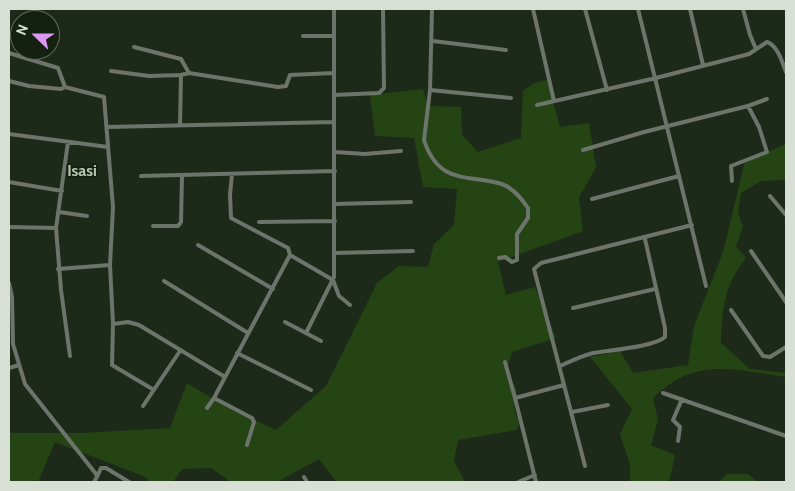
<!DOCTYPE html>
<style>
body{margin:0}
#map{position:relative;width:795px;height:491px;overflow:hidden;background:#1e2a19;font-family:Cabin,sans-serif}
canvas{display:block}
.frame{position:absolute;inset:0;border:10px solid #d8e0d5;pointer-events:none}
.north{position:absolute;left:10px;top:10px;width:50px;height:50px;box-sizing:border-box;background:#152110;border:1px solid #636d5f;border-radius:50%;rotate:292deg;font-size:14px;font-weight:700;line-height:20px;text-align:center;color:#d8e0d5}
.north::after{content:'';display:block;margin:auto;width:18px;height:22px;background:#dc99f4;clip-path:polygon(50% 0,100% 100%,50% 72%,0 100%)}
</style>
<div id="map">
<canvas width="795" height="491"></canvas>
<div class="frame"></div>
<div class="north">N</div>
</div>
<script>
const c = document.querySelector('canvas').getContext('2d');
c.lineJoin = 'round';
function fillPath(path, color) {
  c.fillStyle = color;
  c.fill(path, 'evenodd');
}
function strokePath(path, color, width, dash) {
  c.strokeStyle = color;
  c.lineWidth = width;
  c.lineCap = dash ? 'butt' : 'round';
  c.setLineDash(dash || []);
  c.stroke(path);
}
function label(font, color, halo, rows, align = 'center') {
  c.font = font + ' Cabin,sans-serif';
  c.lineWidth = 4;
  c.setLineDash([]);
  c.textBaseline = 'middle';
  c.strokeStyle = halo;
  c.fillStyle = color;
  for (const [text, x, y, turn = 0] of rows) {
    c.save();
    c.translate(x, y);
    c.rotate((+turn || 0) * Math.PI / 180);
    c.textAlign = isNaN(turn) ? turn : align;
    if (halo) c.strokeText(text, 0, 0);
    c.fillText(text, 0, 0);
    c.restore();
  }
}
fillPath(new Path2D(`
 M 547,80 L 560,127 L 589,123 L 596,167 L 579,198 L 583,231 L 498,262 L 506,295 L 535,287 L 556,338 L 512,352 L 506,371 L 517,390 L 514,409 L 519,423 L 517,430 L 458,440 L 454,461 L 465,482 L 337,482 L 319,459 L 277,482 L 231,482 L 211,468 L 182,469 L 173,482 L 146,482 L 148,478 L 55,442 L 38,482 L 9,482 L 9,433 L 83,433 L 170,428 L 187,383 L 225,406 L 276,430 L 326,386 L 377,283 L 399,266 L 428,267 L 434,244 L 454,225 L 457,189 L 423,187 L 414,138 L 375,136 L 370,95 L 423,89 L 428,106 L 461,107 L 462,135 L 478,152 L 521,138 L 523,91 L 534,83 Z
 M 786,144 L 786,180 L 761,181 L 741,193 L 738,212 L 743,227 L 736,246 L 746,258 C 724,285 722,310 721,343 L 750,369 L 786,373 L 786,377 C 733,370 696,356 653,398 L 658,420 L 651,445 L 675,455 L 669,482 L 630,482 L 630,464 L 620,434 L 632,409 L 590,357 L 620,351 L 633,373 L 688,365 L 694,326 L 723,252 L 745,161 Z
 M 727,474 L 748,474 L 758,482 L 719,482 Z`), '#244414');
strokePath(new Path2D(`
 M 432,9 L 430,90 L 511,98
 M 533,9 L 554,101
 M 585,9 L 607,90
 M 638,9 L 706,286
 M 690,9 L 703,65
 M 743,9 L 750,35 L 756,49
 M 303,36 L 333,36
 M 433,41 L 506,50
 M 134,47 L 181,59 L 189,73 L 278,87 L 286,86 L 290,75 L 334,73
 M 9,53 L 58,68 L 65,87
 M 111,71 L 149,76 L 181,75
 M 9,81 L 29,86 L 61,89 L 65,87 L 104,97 L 113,207 L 110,265
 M 430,90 L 424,140 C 439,186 469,174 502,184 C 513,188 522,199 528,208 L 528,218 L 517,234 L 517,260 L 512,262 L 505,257 L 499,258
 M 334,95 L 379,93 L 384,88 L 383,9
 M 537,105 L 656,78 L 749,54 L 767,42 C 778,46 782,62 786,72
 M 180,125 L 181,75 L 189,73
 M 107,127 L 334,122
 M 9,134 L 108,147
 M 68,142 L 56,228 L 61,290 L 70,356
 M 583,150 L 644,132 L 748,106
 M 335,152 L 365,154 L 401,151
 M 232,174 L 230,195 L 231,218 L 288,248 L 290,255 L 333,280 L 339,296 L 350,305
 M 141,176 L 335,171
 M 732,181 L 731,166 L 767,152 L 759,127 L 748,106 L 767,99
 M 9,182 L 62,191
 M 770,196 L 786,215
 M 592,199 L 679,176
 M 335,204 L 411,202
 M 59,212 L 87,216
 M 259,222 L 335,221
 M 153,226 L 178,226 L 181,222 L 182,176
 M 9,227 L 56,228
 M 198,245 L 273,289
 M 751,251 L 786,302
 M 335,253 L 413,251
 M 58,269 L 110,265 L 113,324 L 112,365 L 154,390
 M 164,281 L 248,333
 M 9,283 L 12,297 L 13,344 L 25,384 L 96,474 L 97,477 L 94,482
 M 573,308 L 655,289
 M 731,310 L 763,356 L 770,357 L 786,347
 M 285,322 L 321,341
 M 113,324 L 128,322 L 139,325 L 225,377
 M 306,333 L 334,277 L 334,9
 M 237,353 L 311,390
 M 505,362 L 515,398
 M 560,366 C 571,361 581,356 593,353 C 609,350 654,347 665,337 L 665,328 L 645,239
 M 9,368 L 19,365
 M 663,393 L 786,436
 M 143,406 L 180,351
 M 207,408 L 214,398
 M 572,412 L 608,405
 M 678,441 L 680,427 L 673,420 L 682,399
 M 247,445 L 254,422 L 252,418 L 214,398 L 290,255
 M 585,466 L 534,269 L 541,263 L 692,225
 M 97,477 L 101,468 L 106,468 L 129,482
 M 304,477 L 307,482
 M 518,482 L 535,475
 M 536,482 L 515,398 L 564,385`), '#6d746b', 4);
label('bold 16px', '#b8c7b1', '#152110', [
 ["Isasi",82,171]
]);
</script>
